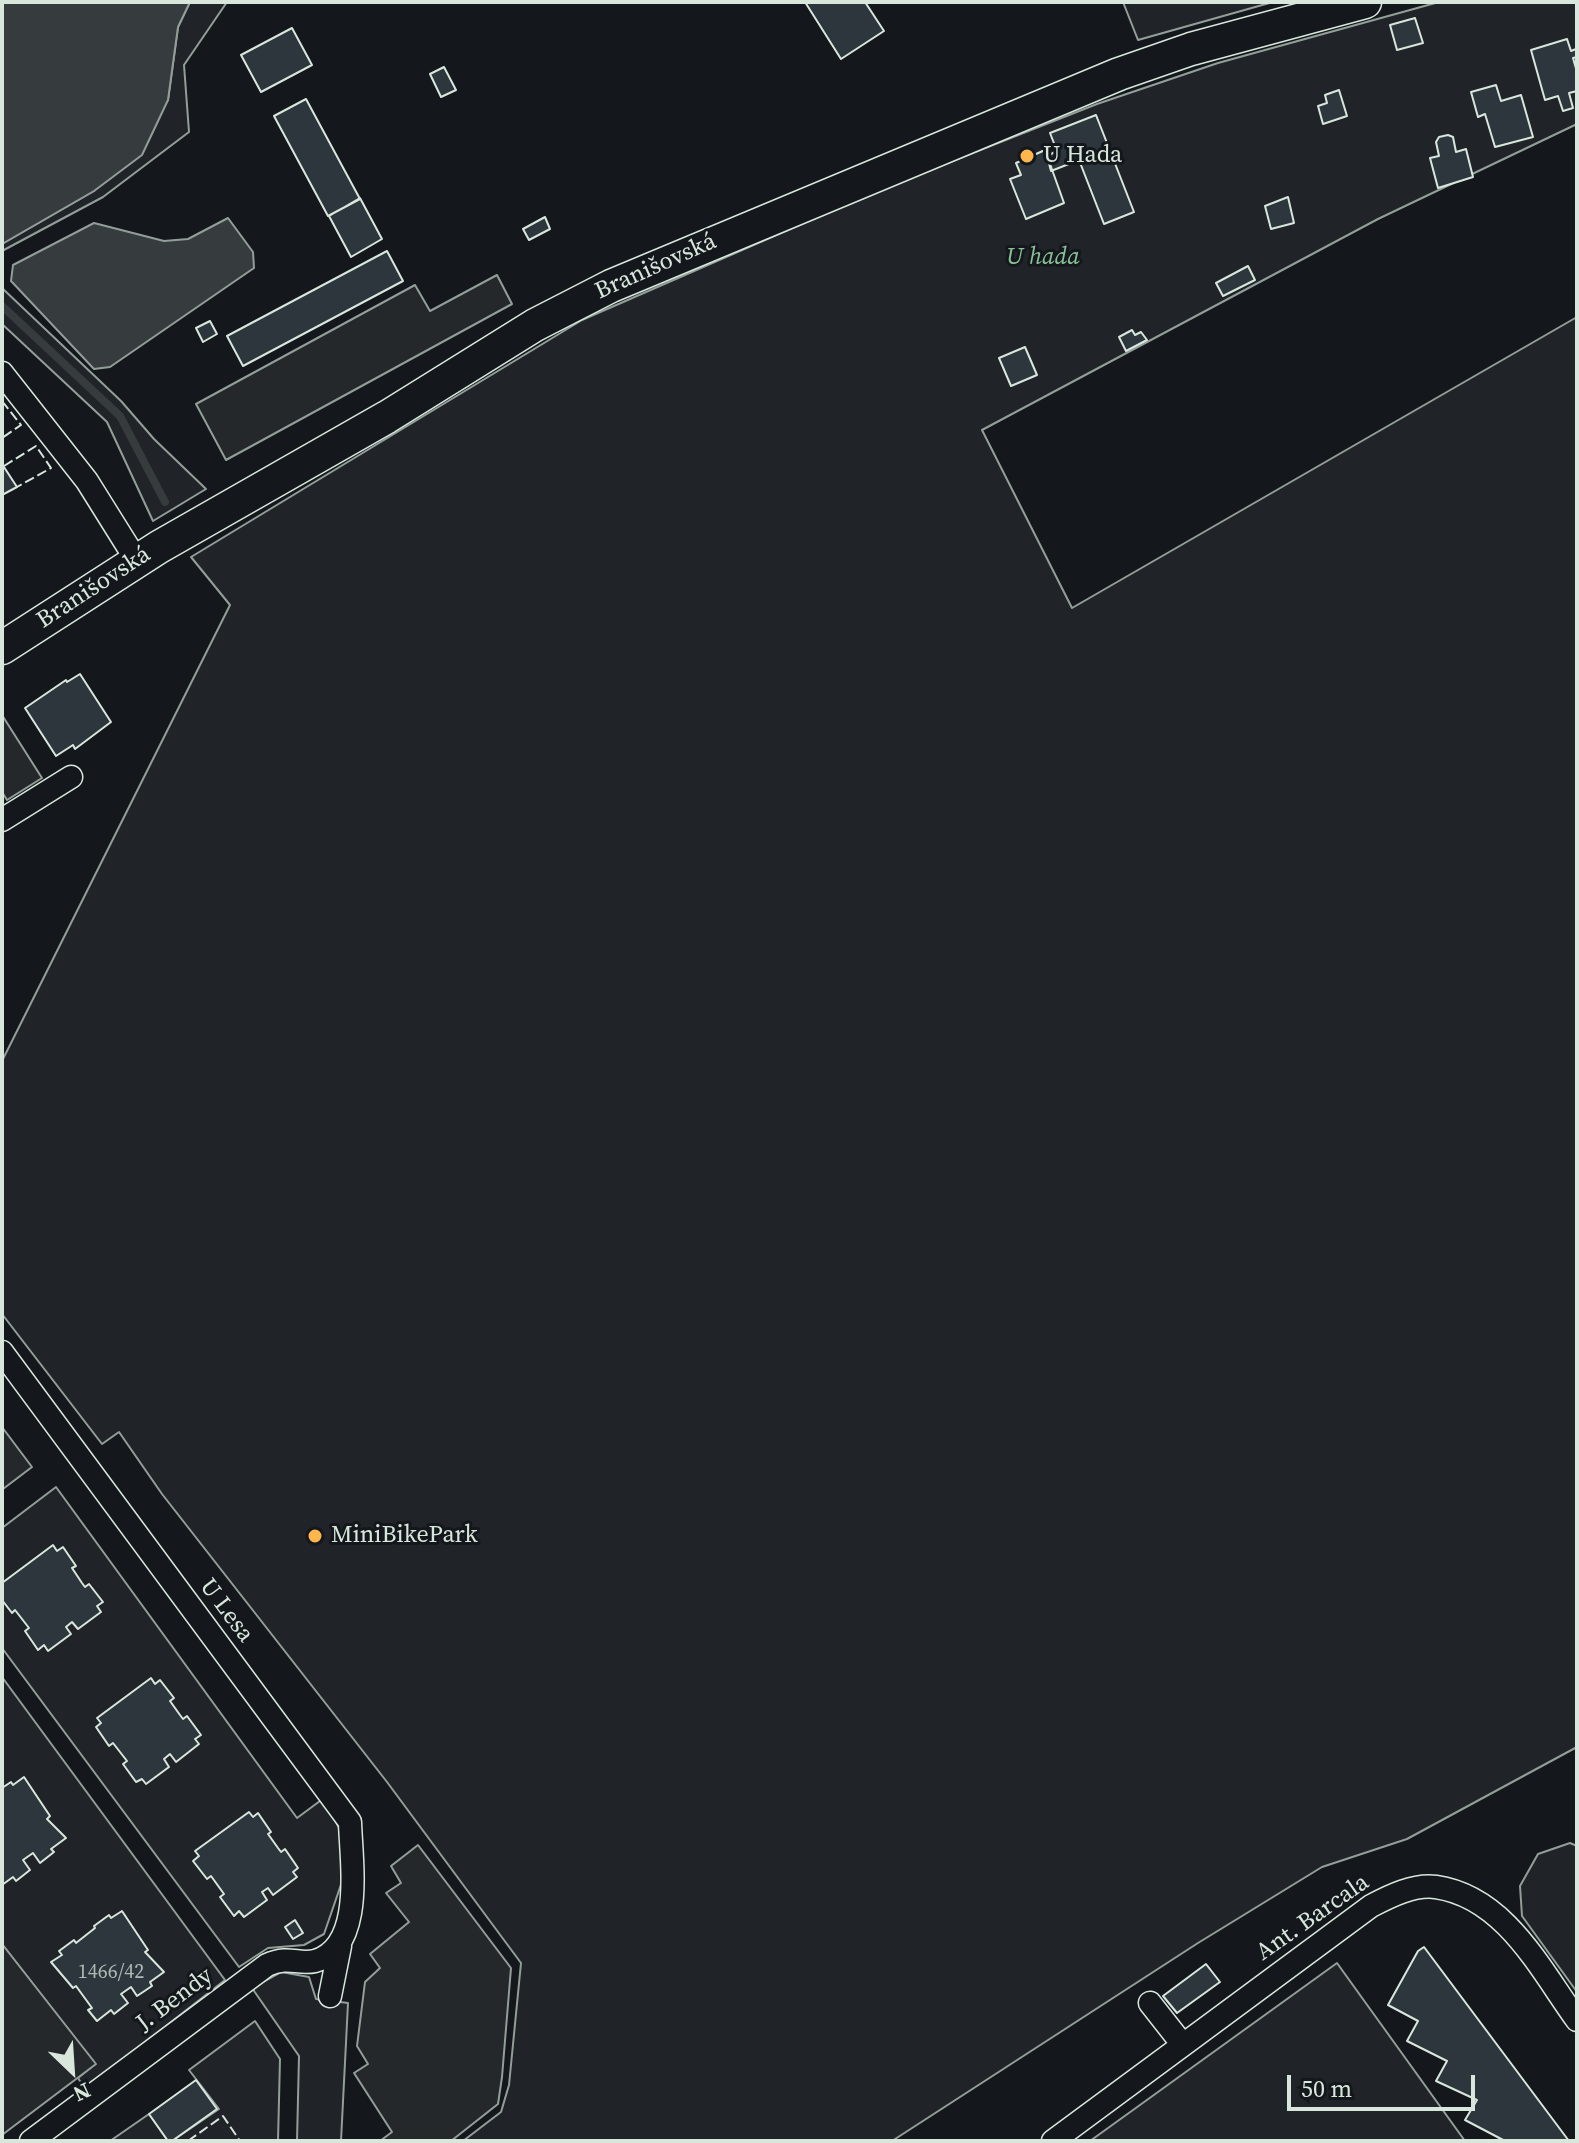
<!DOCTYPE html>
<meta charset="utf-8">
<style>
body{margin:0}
#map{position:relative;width:1579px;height:2143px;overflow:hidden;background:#14181c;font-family:"Source Serif 4",serif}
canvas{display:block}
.frame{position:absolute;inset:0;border:4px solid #d8e6dc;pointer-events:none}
.north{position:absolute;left:32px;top:2031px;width:80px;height:80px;-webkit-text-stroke:6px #14181c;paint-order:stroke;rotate:155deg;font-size:22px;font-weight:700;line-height:32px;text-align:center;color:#d8e6dc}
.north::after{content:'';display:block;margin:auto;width:28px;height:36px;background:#d8e6dc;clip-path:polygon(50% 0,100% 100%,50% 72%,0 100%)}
.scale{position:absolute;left:1287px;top:2075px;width:188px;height:36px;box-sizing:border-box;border:4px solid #d8e6dc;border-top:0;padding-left:10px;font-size:24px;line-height:28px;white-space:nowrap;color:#d8e6dc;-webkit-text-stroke:6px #14181c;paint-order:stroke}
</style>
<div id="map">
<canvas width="1579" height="2143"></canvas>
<div class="frame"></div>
<div class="north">N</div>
<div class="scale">50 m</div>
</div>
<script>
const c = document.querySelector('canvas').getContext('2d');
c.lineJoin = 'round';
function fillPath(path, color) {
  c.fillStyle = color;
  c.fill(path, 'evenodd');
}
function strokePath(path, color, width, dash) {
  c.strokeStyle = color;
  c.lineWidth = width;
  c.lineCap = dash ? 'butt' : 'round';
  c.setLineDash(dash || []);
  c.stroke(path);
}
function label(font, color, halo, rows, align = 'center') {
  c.font = font + ' "Source Serif 4",serif';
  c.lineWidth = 6;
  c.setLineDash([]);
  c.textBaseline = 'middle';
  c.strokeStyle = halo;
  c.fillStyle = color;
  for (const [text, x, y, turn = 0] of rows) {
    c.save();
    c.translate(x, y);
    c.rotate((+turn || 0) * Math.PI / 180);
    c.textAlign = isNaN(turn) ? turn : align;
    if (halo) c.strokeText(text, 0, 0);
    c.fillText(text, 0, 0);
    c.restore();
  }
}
const green = new Path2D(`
 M 190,2 L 227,2 L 184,65 L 189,132 L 103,197 L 2,251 L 2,244 L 94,191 L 168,100 L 178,27 Z
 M 1123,2 L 1273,2 L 1138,40 Z
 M 1439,2 L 1577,2 L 1577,124 L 1378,219 L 982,430 L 1072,608 L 1577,317 L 1577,1747 L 1407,1839 L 1322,1867 L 1198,1943 L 892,2141 L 463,2141 L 501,2112 L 509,2085 L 521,1963 L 387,1782 L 162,1494 L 119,1432 L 102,1444 L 2,1314 L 2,1061 L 230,605 L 191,557 L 582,320 L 884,188 L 1097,104 L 1218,63 Z
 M 2,288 L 121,401 L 154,439 L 206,489 L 153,521 L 107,422 L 2,324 Z
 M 56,1487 L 297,1818 L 324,1798 L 345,1840 L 345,1873 L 324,1934 L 304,1945 L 268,1948 L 239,1967 L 2,1648 L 2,1528 Z
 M 2,1677 L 225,1980 L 85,2089 L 78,2078 L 95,2064 L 2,1944 Z
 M 1570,1843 L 1577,1846 L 1577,1992 L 1522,1916 L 1520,1886 L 1538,1854 Z
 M 1337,1963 L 1465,2141 L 1090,2141 Z
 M 281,1972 L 309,1977 L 316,1999 L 348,2003 L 341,2141 L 297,2141 L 299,2056 L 252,1988 Z
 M 255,2021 L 280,2059 L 278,2141 L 172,2141 L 219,2109 L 189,2070 Z
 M 149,2114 L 168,2141 L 110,2141 Z`);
fillPath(green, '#202428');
strokePath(green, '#939e99', 2);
const parking = new Path2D(`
 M 497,275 L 512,304 L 226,460 L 196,404 L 415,285 L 430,311 Z
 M 2,715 L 42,778 L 7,800 L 2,792 Z
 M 2,1427 L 32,1467 L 3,1489 L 2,1488 Z
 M 418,1845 L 511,1968 L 502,2077 L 498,2104 L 451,2141 L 380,2141 L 392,2132 L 354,2073 L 368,2064 L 357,2046 L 365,1982 L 380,1968 L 370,1954 L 409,1922 L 386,1893 L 401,1883 L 391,1866 Z
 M 2,1944 L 96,2064 L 2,2135 Z`);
fillPath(parking, '#24282b');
strokePath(parking, '#939e99', 2);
const water = new Path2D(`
 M 2,2 L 190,2 L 178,27 L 168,100 L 142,155 L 94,191 L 2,244 Z
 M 228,218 L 253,252 L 254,268 L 110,367 L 94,369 L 11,281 L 13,265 L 94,223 L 164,241 L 188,239 Z`);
fillPath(water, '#363b3e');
strokePath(water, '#939e99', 2);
strokePath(new Path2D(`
 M 2,306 L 120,416 L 165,502`), '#363b3e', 8);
const building = new Path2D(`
 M 805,2 L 865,2 L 884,31 L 841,59 Z
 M 1415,18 L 1423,43 L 1397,50 L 1390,25 Z
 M 292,28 L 312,65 L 261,92 L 241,55 Z
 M 1567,39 L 1571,51 L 1576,49 L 1577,52 L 1577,57 L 1573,58 L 1577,72 L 1577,91 L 1569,93 L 1573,108 L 1563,111 L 1558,96 L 1545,100 L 1531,50 Z
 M 444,67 L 456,90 L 441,97 L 430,74 Z
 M 1496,85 L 1501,101 L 1521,95 L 1533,137 L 1495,147 L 1485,114 L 1478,117 L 1471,92 Z
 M 1339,90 L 1347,116 L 1323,124 L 1318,106 L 1327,103 L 1325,95 Z
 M 306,99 L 360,199 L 328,216 L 274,116 Z
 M 1096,115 L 1134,212 L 1104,224 L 1079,160 L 1051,171 L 1047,156 L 1057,151 L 1050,133 Z
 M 1448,135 L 1453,137 L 1456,152 L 1466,149 L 1473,177 L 1438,188 L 1430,158 L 1439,156 L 1436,142 L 1439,137 Z
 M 1045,150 L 1064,203 L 1026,219 L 1010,179 L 1021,175 L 1016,163 Z
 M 1288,197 L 1294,223 L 1271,229 L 1265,206 Z
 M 360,198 L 382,239 L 351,257 L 329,216 Z
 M 545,217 L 550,229 L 529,240 L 523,229 Z
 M 387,251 L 403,281 L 243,366 L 227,336 Z
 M 1248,266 L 1255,280 L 1223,296 L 1216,283 Z
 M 210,321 L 217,334 L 203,342 L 196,328 Z
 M 1132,330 L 1135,335 L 1141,332 L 1147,340 L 1126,351 L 1119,337 Z
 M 1025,347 L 1037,375 L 1011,386 L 999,358 Z
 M 2,464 L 17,487 L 2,495 Z
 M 80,674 L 111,722 L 75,749 L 73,745 L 56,756 L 25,708 L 66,680 L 67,682 Z
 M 53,1545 L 57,1551 L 63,1547 L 76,1566 L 72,1568 L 82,1583 L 85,1587 L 89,1584 L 103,1602 L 97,1606 L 101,1612 L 78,1629 L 72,1622 L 66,1627 L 71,1634 L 48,1651 L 44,1645 L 38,1650 L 25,1631 L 29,1628 L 15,1610 L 12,1613 L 2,1600 L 2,1583 Z
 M 151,1678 L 155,1684 L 160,1680 L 174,1698 L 170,1701 L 180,1715 L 183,1719 L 187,1716 L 201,1735 L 195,1739 L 199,1744 L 176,1762 L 170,1754 L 164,1759 L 169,1767 L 146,1784 L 142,1779 L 136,1782 L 123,1764 L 127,1761 L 113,1743 L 109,1746 L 96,1727 L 101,1723 L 97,1718 Z
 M 24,1777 L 50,1816 L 47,1819 L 66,1838 L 51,1849 L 54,1852 L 40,1863 L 33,1853 L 23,1860 L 30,1870 L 16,1881 L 13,1877 L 2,1885 L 2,1788 L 11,1782 L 13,1785 Z
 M 249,1812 L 253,1817 L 258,1813 L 271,1832 L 268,1834 L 278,1848 L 281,1852 L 285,1849 L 298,1868 L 293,1872 L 297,1877 L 273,1895 L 268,1888 L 262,1892 L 267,1900 L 244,1917 L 239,1911 L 234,1916 L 220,1897 L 224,1894 L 211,1876 L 207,1879 L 193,1861 L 199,1856 L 195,1851 Z
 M 122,1911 L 148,1950 L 145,1952 L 164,1972 L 150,1982 L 152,1986 L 137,1996 L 131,1987 L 121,1994 L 128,2003 L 114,2014 L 111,2010 L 97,2021 L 88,2010 L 92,2008 L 76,1986 L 73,1988 L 51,1962 L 62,1955 L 59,1951 L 74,1940 L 76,1943 L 95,1928 L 94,1926 L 109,1915 L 111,1918 Z
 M 295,1920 L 303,1933 L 293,1939 L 285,1927 Z
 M 1424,1947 L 1569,2141 L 1505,2141 L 1465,2120 L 1477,2100 L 1436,2081 L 1447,2061 L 1407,2041 L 1418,2021 L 1388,2005 L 1418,1951 Z
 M 1206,1964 L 1220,1982 L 1177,2013 L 1163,1996 Z
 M 196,2080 L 217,2109 L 172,2141 L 168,2141 L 149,2114 Z`);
fillPath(building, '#2c363c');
strokePath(building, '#d8e6dc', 2);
const street = new Path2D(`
 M 2,373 L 87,481 L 137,561
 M 2,820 L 71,777
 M 2,1352 L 350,1822 C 351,1861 365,1947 315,1961 C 297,1965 290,1955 267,1965 L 31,2141
 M 330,1996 L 340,1946
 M 1183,2045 L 1371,1906 C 1390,1896 1414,1884 1436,1887 C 1505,1897 1540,1969 1577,2020
 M 1053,2141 L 1183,2045 L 1150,2003`);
const secondary = new Path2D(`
 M 2,648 L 159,547 L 387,417 L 535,325 L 611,286 L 1119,74 L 1191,49 L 1365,2`);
strokePath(street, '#d8e6dc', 25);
strokePath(secondary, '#d8e6dc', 35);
strokePath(street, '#14181c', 22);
strokePath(secondary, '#14181c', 32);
strokePath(new Path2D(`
 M 2,401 L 21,425 L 2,438
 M 4,466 L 36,446 L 51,468 L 17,487
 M 188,2141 L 223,2116 L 240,2141`), '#d8e6dc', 2, [10, 4]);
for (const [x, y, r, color] of [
 [1027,156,8,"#ffb74d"],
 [315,1536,8,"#ffb74d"]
]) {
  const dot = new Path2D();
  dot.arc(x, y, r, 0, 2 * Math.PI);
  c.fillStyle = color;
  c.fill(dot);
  strokePath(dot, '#14181c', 3);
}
label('20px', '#adbab4', null, [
 ["1466/42",111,1973]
]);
label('24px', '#d8e6dc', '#14181c', [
 ["U Hada",1043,156],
 ["MiniBikePark",331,1536]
], 'left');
label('italic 24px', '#8ac095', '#14181c', [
 ["U hada",1043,258]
]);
label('24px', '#d8e6dc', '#14181c', [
 ["Branišovská",656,267,-24],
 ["Branišovská",94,588,-33],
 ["U Lesa",226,1611,53],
 ["Ant. Barcala",1313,1918,-35],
 ["J. Bendy",175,2000,-37]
]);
</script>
